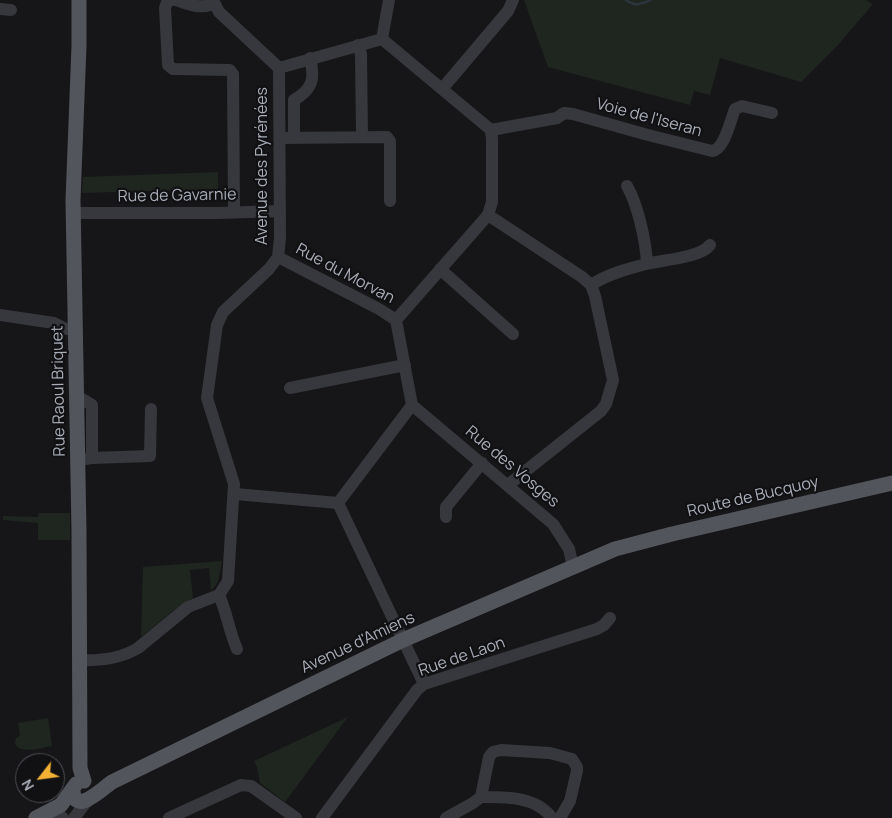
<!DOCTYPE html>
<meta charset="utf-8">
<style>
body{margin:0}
#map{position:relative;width:892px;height:818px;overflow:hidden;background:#161618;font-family:Manrope,sans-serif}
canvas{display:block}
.north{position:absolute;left:15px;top:753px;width:50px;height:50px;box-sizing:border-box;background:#111113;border:1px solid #4d4f55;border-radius:50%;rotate:240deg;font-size:14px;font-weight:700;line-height:20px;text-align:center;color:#a8adb8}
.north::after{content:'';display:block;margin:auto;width:18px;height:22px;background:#f2b134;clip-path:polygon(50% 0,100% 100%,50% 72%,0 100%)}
</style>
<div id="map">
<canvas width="892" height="818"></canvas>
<div class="north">N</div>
</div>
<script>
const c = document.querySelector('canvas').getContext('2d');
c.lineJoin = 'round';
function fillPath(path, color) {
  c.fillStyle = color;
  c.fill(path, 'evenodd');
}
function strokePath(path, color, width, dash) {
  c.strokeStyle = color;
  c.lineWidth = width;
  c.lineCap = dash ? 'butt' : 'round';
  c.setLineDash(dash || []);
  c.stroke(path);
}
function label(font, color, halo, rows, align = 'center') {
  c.font = font + ' Manrope,sans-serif';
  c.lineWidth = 4.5;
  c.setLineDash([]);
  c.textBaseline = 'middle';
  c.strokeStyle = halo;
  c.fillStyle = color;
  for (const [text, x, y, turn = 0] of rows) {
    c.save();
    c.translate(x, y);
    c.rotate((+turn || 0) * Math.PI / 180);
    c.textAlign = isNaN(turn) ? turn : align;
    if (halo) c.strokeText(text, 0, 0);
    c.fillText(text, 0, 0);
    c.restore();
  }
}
fillPath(new Path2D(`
 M 524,0 L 866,0 L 873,4 L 839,44 L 801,82 L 720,58 L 710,95 L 694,91 L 690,105 L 548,67 Z
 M 218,172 L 218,189 L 82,193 L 83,177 Z
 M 39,513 L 70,513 L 70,540 L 38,540 L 38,523 L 3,520 L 3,516 L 38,517 Z
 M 222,561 L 218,582 L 211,591 L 209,568 L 190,570 L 193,598 L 174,610 L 141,637 L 143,567 Z
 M 348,717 L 285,802 L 260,783 L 257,767 L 254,761 Z
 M 48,718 L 52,746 C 41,748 19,755 15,743 L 16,738 L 20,736 L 18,723 Z`), '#1e261f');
strokePath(new Path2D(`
 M 626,0 C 635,7 641,4 651,0`), '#2c353c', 2.5);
strokePath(new Path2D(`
 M 172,0 L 167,2 L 165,8 L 168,65 L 173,69 L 230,70 L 233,74 L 234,208 L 236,212
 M 176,0 C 189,5 201,9 214,4
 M 0,9 L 11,10
 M 382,39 L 491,130 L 492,139 L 492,202 L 488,215 L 396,320
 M 382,39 L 389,0
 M 358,45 L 361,54 L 362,136
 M 279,68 L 382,39
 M 442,89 L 508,11 L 513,0
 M 491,130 L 557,118 L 564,113 L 573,114 L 648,135 L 712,151 C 725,149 730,121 735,109 L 742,106 L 772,113
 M 294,137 L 294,100 C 313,89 315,79 310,58
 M 280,138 L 387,137 L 390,141 L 390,201
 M 627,186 C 638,205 646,242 647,264
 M 73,213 L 218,213 L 280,211
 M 488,215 L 582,277 L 591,285 L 595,296 L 613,380 L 606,404 L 601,411 L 508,485
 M 278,257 L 379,309 L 396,320
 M 440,269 L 513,334
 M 591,285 C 608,274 627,269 646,264 C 662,260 700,258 710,245
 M 0,315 L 54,323 L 66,329 L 76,329
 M 290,388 L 405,365
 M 76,399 L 82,399 L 92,405 L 92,458 L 85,459
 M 412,405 L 553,524 L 569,549 L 573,567
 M 92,458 L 150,456 L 151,409
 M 235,494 L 338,503
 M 338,503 L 412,405 L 396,320
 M 338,503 L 424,684
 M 446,517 L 446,507 L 482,463
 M 219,595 C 227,613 229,631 237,649
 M 80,660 C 101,661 120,659 138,648 L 188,607 L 219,595 L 228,581 L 234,484 L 207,398 L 217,325 L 223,312 L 269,269 L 278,257 L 280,238 L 279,68 L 219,12 L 213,0
 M 481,797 L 489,757 L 493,752 L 501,750 L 550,753 L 572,759 L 577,767 L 577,771 L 570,801 L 560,818
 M 481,797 C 506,797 536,796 552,818
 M 47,812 L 56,813 L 63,818
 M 74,818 L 87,801
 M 169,818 L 241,785 L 251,786 L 296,818
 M 322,818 L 417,690 L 424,684 L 597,629 L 604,625 L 610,618
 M 446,818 L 473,803 L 481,797`), '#37383d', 12);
strokePath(new Path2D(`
 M 79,0 L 79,46 L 73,200 L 79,532 L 80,768 L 84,781
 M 73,789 C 73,818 103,788 112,782 L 403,640 L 615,549 L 672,534 L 892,483
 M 36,818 L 61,805 L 76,784`), '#53555c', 15);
label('16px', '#a8adb8', '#111113', [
 ["Voie de l'Iseran",649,118,15],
 ["Avenue des Pyrénées",263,166,-90],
 ["Rue de Gavarnie",177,196,-1],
 ["Rue du Morvan",345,274,28],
 ["Rue Raoul Briquet",59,391,-91],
 ["Rue des Vosges",512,467,40],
 ["Route de Bucquoy",753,497,-13],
 ["Avenue d'Amiens",358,643,-25],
 ["Rue de Laon",462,657,-19]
]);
</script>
